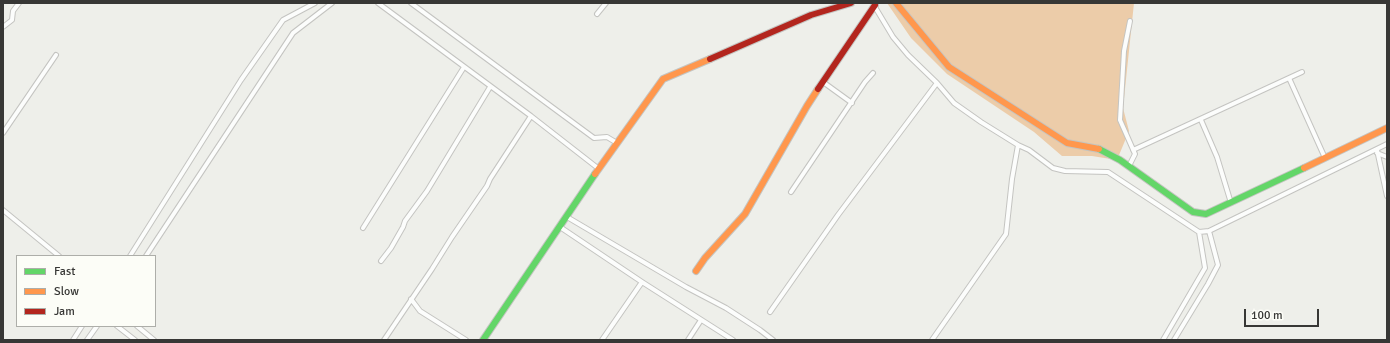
<!DOCTYPE html>
<style>
body{margin:0}
#map{position:relative;width:1390px;height:343px;overflow:hidden;background:#eeefea;font-family:Signika,sans-serif}
canvas{display:block}
.frame{position:absolute;inset:0;border:4px solid #373735;pointer-events:none}
.legend{position:absolute;left:16px;top:255px;width:140px;height:72px;box-sizing:border-box;background:#fcfdf7;border:1px solid #adaea9;margin:0;padding:5px 7px;list-style:none;font-size:12px;color:#373735}
.legend li{display:flex;align-items:center;gap:8px;height:20px}
.legend b{width:20px;border:1px solid #adaea9}
.scale{position:absolute;left:1244px;top:309px;width:75px;height:18px;box-sizing:border-box;border:2px solid #373735;border-top:0;padding-left:5px;font-size:12px;line-height:14px;white-space:nowrap;color:#373735;-webkit-text-stroke:3px #fcfdf7;paint-order:stroke}
</style>
<div id="map">
<canvas width="1390" height="343"></canvas>
<div class="frame"></div>
<ul class="legend">
<li><b style="height:5px;background:#63d668"></b>Fast</li>
<li><b style="height:5px;background:#ff974d"></b>Slow</li>
<li><b style="height:5px;background:#b3261e"></b>Jam</li>
</ul>
<div class="scale">100 m</div>
</div>
<script>
const c = document.querySelector('canvas').getContext('2d');
c.lineJoin = 'round';
function fillPath(path, color) {
  c.fillStyle = color;
  c.fill(path, 'evenodd');
}
function strokePath(path, color, width, dash) {
  c.strokeStyle = color;
  c.lineWidth = width;
  c.lineCap = dash ? 'butt' : 'round';
  c.setLineDash(dash || []);
  c.stroke(path);
}
fillPath(new Path2D(`
 M 887,3 L 1134,3 L 1123,108 L 1129,131 L 1117,160 L 1092,156 L 1062,156 L 1034,132 L 947,74 L 911,38 Z`), '#eccca9');
const street = new Path2D(`
 M 378,3 L 531,116 L 599,169
 M 411,3 L 594,138 L 607,137 L 617,143
 M 875,5 L 875,7 L 893,37 L 908,55 L 937,83 L 954,103 L 981,122 L 1018,145 L 1012,179 L 1006,234 L 932,340
 M 597,14 L 606,3
 M 3,27 L 12,20 L 13,11 L 19,3
 M 1289,78 L 1325,158
 M 823,82 L 852,103
 M 1201,120 L 1217,157 L 1231,203
 M 3,133 L 56,55
 M 1018,145 L 1029,150 L 1053,168 L 1065,171 L 1108,172 L 1199,232 L 1209,231 L 1387,144
 M 1133,150 L 1302,72
 M 1377,150 L 1387,196
 M 1377,153 L 1387,157
 M 1129,166 L 1135,154 L 1120,120 L 1124,51 L 1130,21
 M 791,192 L 865,82 L 873,73
 M 3,210 L 59,256
 M 567,217 L 686,287 L 726,308 L 760,330 L 773,340
 M 560,227 L 642,282 L 733,340
 M 363,228 L 464,67
 M 130,256 L 241,80 L 283,20 L 315,3
 M 146,256 L 293,33 L 332,3
 M 381,261 L 391,248 L 403,227 L 405,221 L 427,191 L 490,87
 M 411,299 L 420,311 L 466,340
 M 770,312 L 838,215 L 937,83
 M 117,326 L 135,340
 M 137,326 L 154,340
 M 73,340 L 82,326
 M 87,340 L 97,326
 M 384,340 L 432,269 L 452,237 L 487,186 L 490,179 L 531,116
 M 602,340 L 642,282
 M 688,340 L 701,320
 M 1163,340 L 1205,268 L 1199,232
 M 1174,340 L 1208,284 L 1218,265 L 1209,231`);
const fast = new Path2D(`
 M 1099,149 L 1120,160 L 1193,212 L 1206,214 L 1304,168
 M 483,340 L 595,174`);
const slow = new Path2D(`
 M 896,3 L 949,67 L 1067,143 L 1099,149
 M 1304,168 L 1387,128
 M 595,174 L 663,79 L 710,59
 M 696,271 L 705,258 L 745,214 L 807,106 L 818,89`);
const jam = new Path2D(`
 M 710,59 L 811,15 L 851,3
 M 818,89 L 875,5`);
strokePath(street, '#c4c4c1', 6);
strokePath(fast, '#c4c4c1', 8);
strokePath(slow, '#c4c4c1', 8);
strokePath(jam, '#c4c4c1', 8);
strokePath(street, '#fcfdfc', 4);
strokePath(fast, '#63d668', 6);
strokePath(slow, '#ff974d', 6);
strokePath(jam, '#b3261e', 6);
</script>
